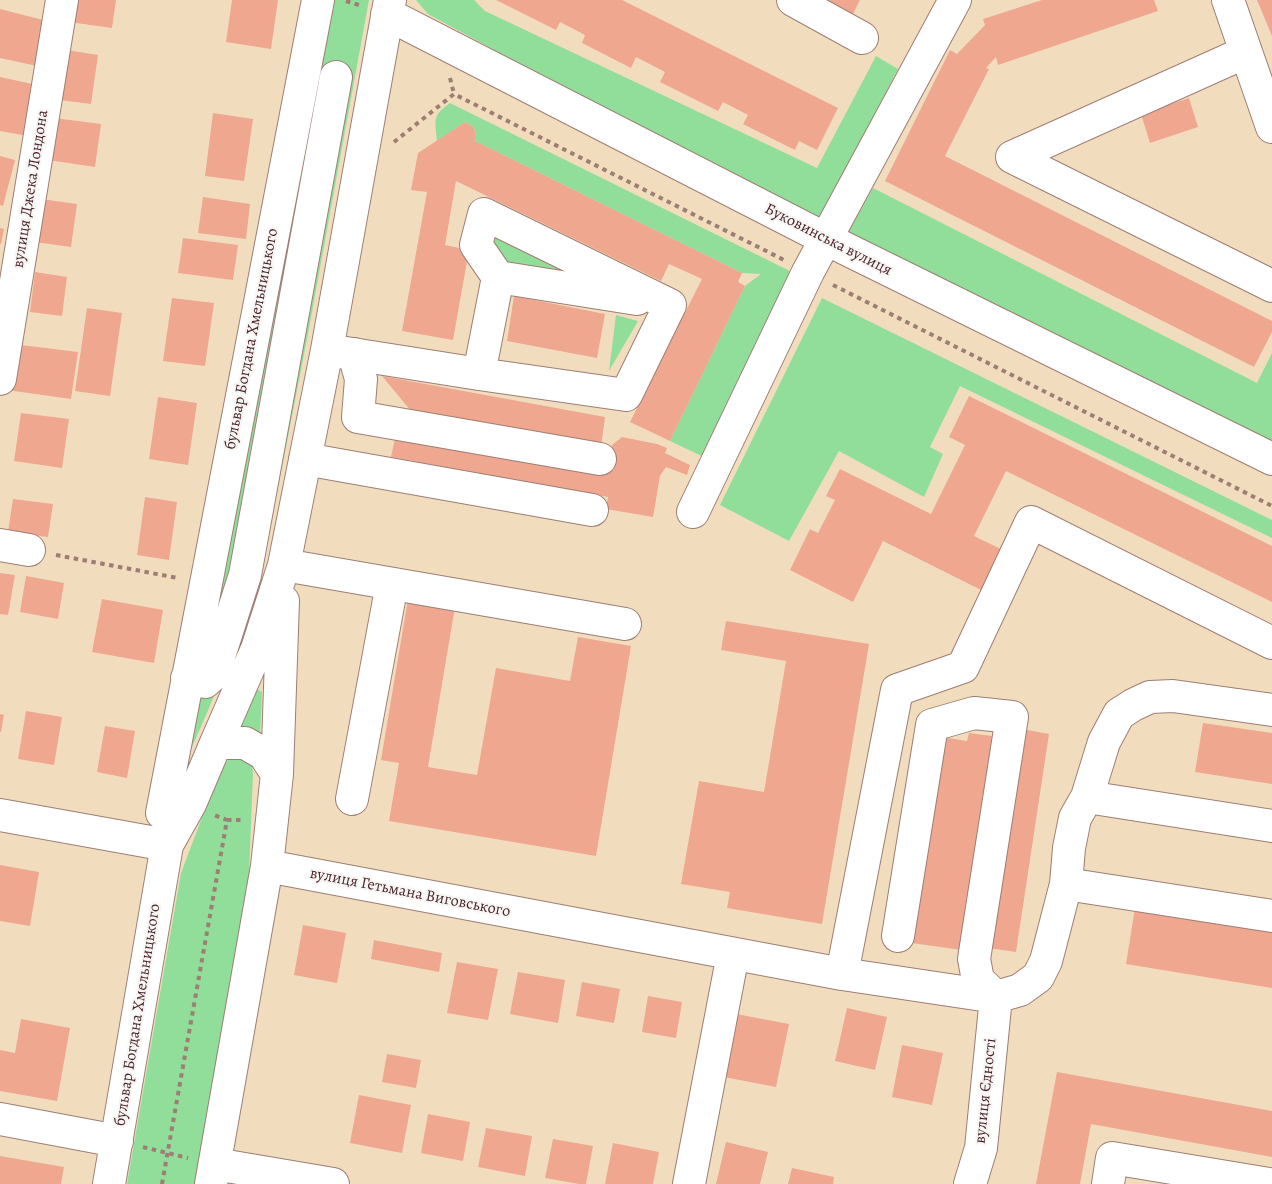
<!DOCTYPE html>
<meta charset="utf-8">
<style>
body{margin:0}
canvas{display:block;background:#f1ddbe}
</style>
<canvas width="1272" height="1184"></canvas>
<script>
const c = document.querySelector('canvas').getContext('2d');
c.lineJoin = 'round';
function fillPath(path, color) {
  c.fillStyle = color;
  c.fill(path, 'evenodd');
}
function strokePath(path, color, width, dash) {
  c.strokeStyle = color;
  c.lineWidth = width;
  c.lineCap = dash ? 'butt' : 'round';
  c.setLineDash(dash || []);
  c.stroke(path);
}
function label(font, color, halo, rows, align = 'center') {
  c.font = font + ' Alegreya,serif';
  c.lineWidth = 4.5;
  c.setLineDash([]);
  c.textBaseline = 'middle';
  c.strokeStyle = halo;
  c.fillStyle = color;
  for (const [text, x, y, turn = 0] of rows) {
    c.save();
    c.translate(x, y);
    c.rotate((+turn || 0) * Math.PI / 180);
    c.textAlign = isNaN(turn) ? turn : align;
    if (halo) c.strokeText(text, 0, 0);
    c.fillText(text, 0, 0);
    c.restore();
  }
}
fillPath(new Path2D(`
 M 330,0 L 369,0 L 308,334 L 267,544 L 252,602 L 209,708 L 166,807 Z
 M 416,0 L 474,0 L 485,11 L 817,168 L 876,56 L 898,69 L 817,225 L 428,14 Z
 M 450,103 L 798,275 L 710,460 L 670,441 L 745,286 L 761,274 L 742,273 L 475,141 L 476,139 L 474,127 L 465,122 L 437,141 C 435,119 432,116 450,103 Z
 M 873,188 L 1257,383 L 1272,353 L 1272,451 L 846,236 Z
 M 496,235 L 592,283 L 504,262 L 489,244 Z
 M 822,298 L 1272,520 L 1272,538 L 960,386 L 930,447 L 943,454 L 924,497 L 839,451 L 789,541 L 720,505 Z
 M 616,315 L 638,321 L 609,371 Z
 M 257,689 L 262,692 L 260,737 L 237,730 L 251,691 Z
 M 230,757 L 247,758 L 252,765 L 253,774 L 249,874 L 233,971 L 195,1184 L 127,1184 L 181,873 L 218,775 Z`), '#91de9b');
fillPath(new Path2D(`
 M 72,0 L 116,0 L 112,28 L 69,22 Z
 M 232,0 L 278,0 L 271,49 L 226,42 Z
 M 496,0 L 622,0 L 838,108 L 817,150 L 799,141 L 795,150 L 743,124 L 748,115 L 723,102 L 718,111 L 660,82 L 665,72 L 636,57 L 631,68 L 582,43 L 585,35 L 560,22 L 556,30 Z
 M 815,0 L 860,0 L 851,18 Z
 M 1042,0 L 1154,0 L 1158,11 L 998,65 L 996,57 L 986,68 L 989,69 L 945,156 L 1272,321 L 1272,332 L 1254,367 L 885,181 L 950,50 L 957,54 L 985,25 L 983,19 Z
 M 1257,0 L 1272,0 L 1272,36 Z
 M 0,9 L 47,21 L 37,66 L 0,58 Z
 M 67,50 L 98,55 L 91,104 L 60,100 Z
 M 0,77 L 37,85 L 28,136 L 0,131 Z
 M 1189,98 L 1198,127 L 1150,143 L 1141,114 Z
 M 213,113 L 253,119 L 244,181 L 205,176 Z
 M 54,118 L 101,124 L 95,167 L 48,160 Z
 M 465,122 L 474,127 L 476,139 L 475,141 L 742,273 L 738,282 L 745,286 L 670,441 L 630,422 L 702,279 L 669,264 L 661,281 L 456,181 L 445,245 L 469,250 L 453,340 L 402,331 L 427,192 L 411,190 L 418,153 Z
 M 0,156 L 15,160 L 3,206 L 0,205 Z
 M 203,197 L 250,204 L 246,239 L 198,233 Z
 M 41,199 L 77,204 L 71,247 L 35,242 Z
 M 0,228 L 4,229 L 1,244 L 0,244 Z
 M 183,238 L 238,245 L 233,280 L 178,273 Z
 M 35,272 L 67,277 L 62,316 L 30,312 Z
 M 514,296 L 605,314 L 597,358 L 507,341 Z
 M 172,298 L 214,303 L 205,366 L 163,361 Z
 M 87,308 L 122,313 L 110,396 L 75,391 Z
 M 13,344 L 78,352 L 71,399 L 7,390 Z
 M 382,376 L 605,417 L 601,447 L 411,411 Z
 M 969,396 L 1272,546 L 1272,602 L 1006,471 L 974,536 L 1003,550 L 983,591 L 883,541 L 853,602 L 790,570 L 810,529 L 818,533 L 835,500 L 826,496 L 840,469 L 931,514 L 965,445 L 949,437 Z
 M 158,397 L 197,403 L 188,465 L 149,459 Z
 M 21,413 L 69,419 L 62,468 L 14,461 Z
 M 396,434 L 607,472 L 612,445 L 622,437 L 657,444 L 667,448 L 665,453 L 690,465 L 687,475 L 666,467 L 660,476 L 653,517 L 606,509 L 608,497 L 391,457 Z
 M 145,497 L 177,502 L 169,560 L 137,555 Z
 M 13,499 L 53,504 L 48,537 L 8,532 Z
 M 0,573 L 15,575 L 8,615 L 0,614 Z
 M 26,576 L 64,583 L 58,619 L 20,612 Z
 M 102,599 L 163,610 L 154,663 L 92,652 Z
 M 408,599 L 455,607 L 428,767 L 477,775 L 496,668 L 570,681 L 578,637 L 631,646 L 596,856 L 389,821 L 399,763 L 381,760 Z
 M 726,621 L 869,644 L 822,924 L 727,908 L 730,892 L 681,884 L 699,781 L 764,792 L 786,661 L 721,650 Z
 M 26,711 L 62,717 L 54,765 L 18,759 Z
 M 0,714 L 4,715 L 1,732 L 0,732 Z
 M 1203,723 L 1272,733 L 1272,784 L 1195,772 Z
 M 105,726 L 135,731 L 127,778 L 97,772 Z
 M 1022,729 L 1049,734 L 1016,952 L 988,948 Z
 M 969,733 L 992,736 L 961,950 L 912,943 L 942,737 L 967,741 Z
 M 0,865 L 39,872 L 30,926 L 0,921 Z
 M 1135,908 L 1272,931 L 1272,988 L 1126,964 Z
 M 303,925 L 346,933 L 337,983 L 294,975 Z
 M 374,940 L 442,953 L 439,972 L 371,959 Z
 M 457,962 L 498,969 L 488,1020 L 447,1013 Z
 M 518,972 L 565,980 L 558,1023 L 510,1014 Z
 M 582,982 L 620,989 L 614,1023 L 576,1016 Z
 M 648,996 L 682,1002 L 676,1038 L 642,1032 Z
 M 847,1008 L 887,1017 L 875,1070 L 835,1061 Z
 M 736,1014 L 789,1024 L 776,1087 L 724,1077 Z
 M 21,1019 L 70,1028 L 57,1101 L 0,1091 L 0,1050 L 15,1053 Z
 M 902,1045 L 943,1053 L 932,1105 L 892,1097 Z
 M 387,1054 L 421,1060 L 416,1088 L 382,1082 Z
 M 1057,1072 L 1272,1111 L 1272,1157 L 1091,1124 L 1080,1184 L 1036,1184 Z
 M 359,1095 L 411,1105 L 402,1153 L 350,1143 Z
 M 428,1114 L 470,1122 L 463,1161 L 421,1153 Z
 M 486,1128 L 532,1136 L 525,1176 L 478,1167 Z
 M 553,1139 L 593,1146 L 586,1184 L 579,1184 L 545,1178 Z
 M 726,1142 L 768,1152 L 760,1184 L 716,1184 Z
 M 613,1143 L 659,1152 L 653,1184 L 605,1184 Z
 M 0,1156 L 64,1167 L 61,1184 L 0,1184 Z
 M 792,1168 L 834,1177 L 833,1184 L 788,1184 Z`), '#efa790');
const minor = new Path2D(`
 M 793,0 L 862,38
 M 1228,0 L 1272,127
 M 387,14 L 826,239 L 1272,459
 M 1246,52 L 1012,157 L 1272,286
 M 498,277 L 637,299
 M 327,350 L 479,374 L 626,395 L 670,305 L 484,214 L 476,245 L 498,277 L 479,374
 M 354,354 L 361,379 L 358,417 L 600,459
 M 0,379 L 62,0
 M 305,459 L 592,510
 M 693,512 L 808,272 L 955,0
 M 0,545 L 29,550
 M 284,565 L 625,624
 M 187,678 L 205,682 L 213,675 L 245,575 L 336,77
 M 216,743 L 257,649 L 284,565 L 327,350 L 390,0
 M 277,774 L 283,601
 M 1087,797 L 1272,826
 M 352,799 L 392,584
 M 162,813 L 318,0
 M 0,815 L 167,845
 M 267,866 L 842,974 L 996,997 L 981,1148 L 970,1184
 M 1066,884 L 1272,916
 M 898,936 L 932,725 L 974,713 L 1012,717 L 974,959 L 978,980 L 996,997 L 1020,990 L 1038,977 L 1046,961 L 1066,884 L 1069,848 L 1075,818 L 1087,797 L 1104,742 L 1119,714 L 1133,705 L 1150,697 L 1173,696 L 1272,710
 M 842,974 L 897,690 L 963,667 L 1031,522 L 1272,643
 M 0,1119 L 117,1141
 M 215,1164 L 333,1184
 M 109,1184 L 167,845 L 190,804 L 216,743 L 245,743 L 264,754 L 277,774 L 267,866 L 211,1184
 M 689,1184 L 733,954
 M 1108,1184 L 1112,1158 L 1269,1184`);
strokePath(minor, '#9e7e74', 34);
strokePath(new Path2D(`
 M 346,1 L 362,6
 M 450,78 L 454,94
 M 394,142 L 454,94 L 784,260
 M 833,285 L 1272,506
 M 56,555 L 178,578
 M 227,820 L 244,820
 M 143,1147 L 188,1158
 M 162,1184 L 227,820 L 214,815`), '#9e7e74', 4, [4.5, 4.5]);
strokePath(minor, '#fff', 32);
label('16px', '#4a1f2b', '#f6f6f2', [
 ["вулиця Джека Лондона",31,189,-81],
 ["Буковинська вулиця",828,240,27],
 ["бульвар Богдана Хмельницького",252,339,-79],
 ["вулиця Гетьмана Виговського",410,893,11],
 ["бульвар Богдана Хмельницького",138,1015,-81],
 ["вулиця Єдності",986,1091,-84]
]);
</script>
